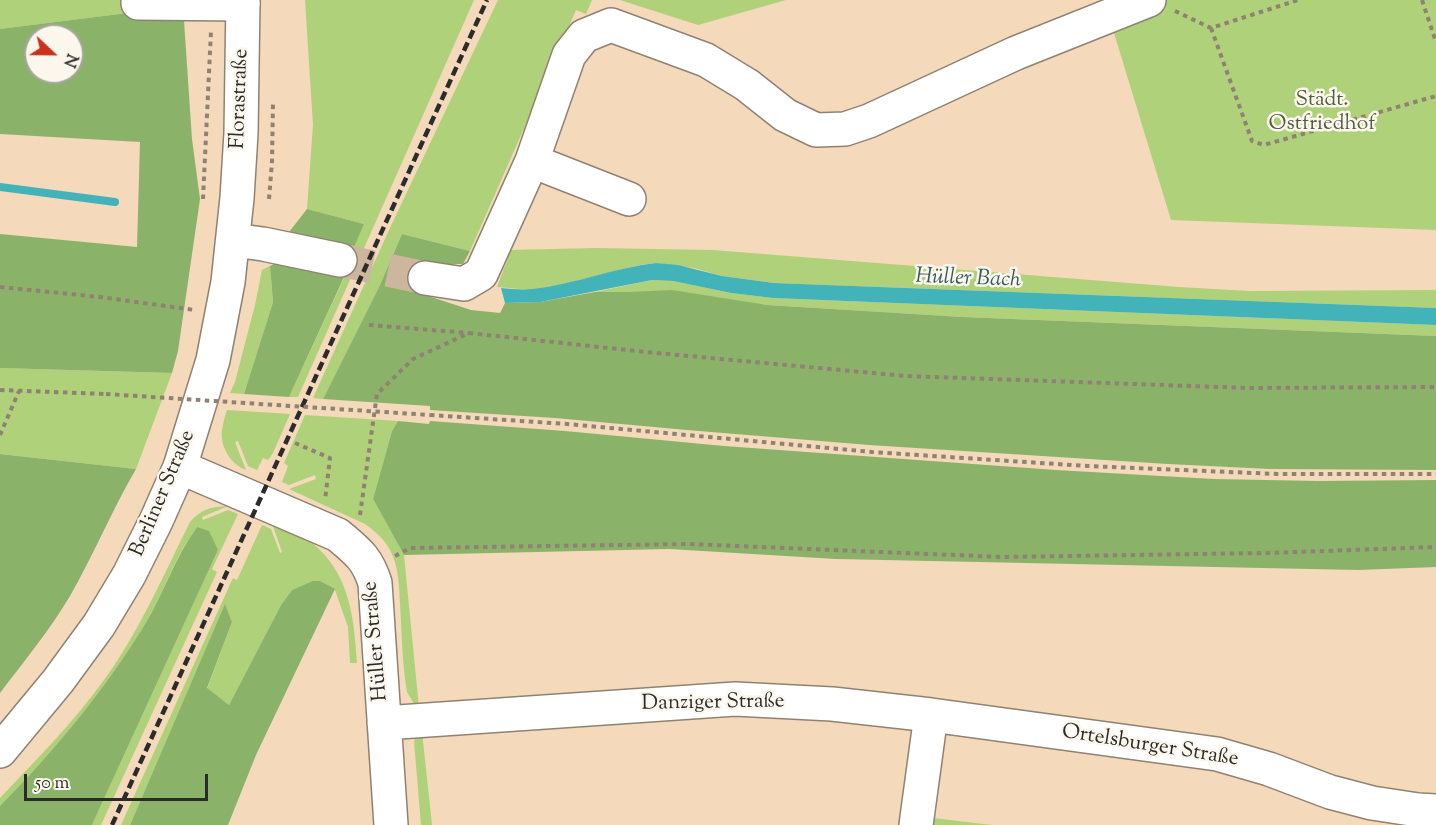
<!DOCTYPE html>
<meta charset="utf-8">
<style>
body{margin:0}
#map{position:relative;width:1436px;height:825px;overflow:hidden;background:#f4d9bb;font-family:"Sorts Mill Goudy",serif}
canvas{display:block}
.north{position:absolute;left:24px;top:24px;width:60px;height:60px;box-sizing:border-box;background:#fbf7ec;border:2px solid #a8a59f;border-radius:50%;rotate:112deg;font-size:16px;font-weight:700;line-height:24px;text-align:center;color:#2b2b2b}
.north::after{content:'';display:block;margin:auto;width:21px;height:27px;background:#c8321e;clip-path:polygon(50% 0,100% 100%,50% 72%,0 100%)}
.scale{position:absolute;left:24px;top:774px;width:184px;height:27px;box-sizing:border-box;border:3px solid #2b2b2b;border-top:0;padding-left:8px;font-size:18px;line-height:21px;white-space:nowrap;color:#2b2b2b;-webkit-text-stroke:4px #fbf7ec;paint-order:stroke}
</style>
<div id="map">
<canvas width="1436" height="825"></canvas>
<div class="north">N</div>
<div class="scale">50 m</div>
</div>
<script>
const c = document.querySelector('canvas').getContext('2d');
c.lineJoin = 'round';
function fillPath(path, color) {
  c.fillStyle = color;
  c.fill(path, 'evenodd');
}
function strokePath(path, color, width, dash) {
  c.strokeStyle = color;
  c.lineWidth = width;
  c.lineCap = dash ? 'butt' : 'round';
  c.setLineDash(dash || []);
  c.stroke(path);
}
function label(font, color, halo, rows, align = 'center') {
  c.font = font + ' "Sorts Mill Goudy",serif';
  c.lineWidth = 5;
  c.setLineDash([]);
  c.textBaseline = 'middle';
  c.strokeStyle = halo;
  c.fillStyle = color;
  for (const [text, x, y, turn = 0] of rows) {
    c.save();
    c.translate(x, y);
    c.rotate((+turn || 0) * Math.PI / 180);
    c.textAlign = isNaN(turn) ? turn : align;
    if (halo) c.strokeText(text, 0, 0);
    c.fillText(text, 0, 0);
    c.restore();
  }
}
fillPath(new Path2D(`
 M 0,0 L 184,0 L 183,6 L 0,29 Z
 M 305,0 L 474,0 L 298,397 L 289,397 L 344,278 L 333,275 L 347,245 L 364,224 L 307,209 L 313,125 Z
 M 498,0 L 592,0 L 586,14 L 576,10 L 470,251 L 402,234 L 380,285 L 323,399 L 313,398 L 389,230 Z
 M 620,0 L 786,0 L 698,25 Z
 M 1104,0 L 1436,0 L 1436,230 L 1171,220 Z
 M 595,248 L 713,250 L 1179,287 L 1249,291 L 1436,290 L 1436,308 L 774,283 L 722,276 L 694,268 L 656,263 L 640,265 L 564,284 L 531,290 L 497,287 L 508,258 L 509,250 Z
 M 270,266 L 273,302 L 244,394 L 230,393 L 235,382 L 255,305 L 262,270 Z
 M 652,280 L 673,281 L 731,293 L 773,298 L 1436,325 L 1436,336 L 963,317 L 767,305 L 629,292 L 595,292 Z
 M 0,368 L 172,373 L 136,469 L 0,454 Z
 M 227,410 L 290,414 L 273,453 L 268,460 L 263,458 L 257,470 L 248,466 L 238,441 L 235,442 L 246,470 C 230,464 220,446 222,430 C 223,423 225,416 227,410 Z
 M 305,415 L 398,421 L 392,431 L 373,499 L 404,555 L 419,708 L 416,707 L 407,692 C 402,663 402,633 400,604 C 399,586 399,567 390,550 C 384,539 375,531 365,524 L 289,489 L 316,479 L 315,475 L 289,485 L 282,482 L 288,466 L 284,463 Z
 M 228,506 L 202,517 L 203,520 L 228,510 L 238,514 L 212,569 L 217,572 L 101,825 L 92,825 L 218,550 L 197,527 C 175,556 164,593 145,624 C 105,690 54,751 0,806 L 0,798 C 36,760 73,723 104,680 C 139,632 163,576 190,522 C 202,509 210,507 228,506 Z
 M 262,525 L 271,529 L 280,553 L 282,552 L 273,526 C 285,531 301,535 312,543 C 350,573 354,619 357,663 L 350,663 L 348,627 L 335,590 L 320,581 L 292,590 L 281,605 L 229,705 L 207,689 L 232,622 L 225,605 L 130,825 L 121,825 L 233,578 L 237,580 Z
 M 422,732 L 432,825 L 421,825 L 414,741 L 417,735 Z
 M 933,818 L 992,825 L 928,825 Z`), '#aed179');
fillPath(new Path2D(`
 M 183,6 L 192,139 L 200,199 L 178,351 L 172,373 L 0,368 L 0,234 L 137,247 L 140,142 L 0,134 L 0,29 ZM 36,36 L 72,36 L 72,72 L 36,72 Z
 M 307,209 L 364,224 L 354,247 L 286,236 Z
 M 402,234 L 470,251 L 463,264 L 432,264 L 419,293 L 471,310 L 500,313 L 505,303 L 540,302 L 595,292 L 629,292 L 672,290 L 767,305 L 963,317 L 1436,336 L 1436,470 L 1270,469 L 1168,464 L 869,445 L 687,430 L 555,418 L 430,410 L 430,406 L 323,399 L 380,285 Z
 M 290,257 L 334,275 L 344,277 L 289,397 L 244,394 L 273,302 L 270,266 Z
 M 398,421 L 429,424 L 430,421 L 565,431 L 724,446 L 1056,470 L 1214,479 L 1317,481 L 1436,480 L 1436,567 L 1358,570 L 836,559 L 669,549 L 404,555 L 373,499 L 392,431 Z
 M 0,454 L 136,469 C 112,510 94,554 70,596 C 50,630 24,661 0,693 Z
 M 197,527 L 209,531 L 218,550 L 92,825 L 0,825 L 0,806 C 54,751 105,690 145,624 C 164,593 175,557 197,527 Z
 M 313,581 L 320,581 L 335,589 L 256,755 L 228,825 L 130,825 L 225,604 L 232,622 L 207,688 L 229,705 L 281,605 L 292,590 Z`), '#8ab369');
fillPath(new Path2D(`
 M 656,263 L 678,265 L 722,276 L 774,283 L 1436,308 L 1436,325 L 773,298 L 731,293 L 673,281 L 652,280 L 540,302 L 505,303 L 501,288 C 511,289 523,290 533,289 C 575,284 614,268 656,263 Z`), '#43b3ba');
strokePath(new Path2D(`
 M 0,187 L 115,202`), '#43b3ba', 8);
strokePath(new Path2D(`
 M 340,260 L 425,278`), '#ccb69e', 33, [33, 16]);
const minor = new Path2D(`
 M 138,3 L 243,4
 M 532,161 L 629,199
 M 233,240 L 263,244 L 340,260
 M 425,278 L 464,284 L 481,274 L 532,161 L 569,55 L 584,36 L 611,25 L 706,60 L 747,85 L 785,115 L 816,130 L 845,129 L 869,121 L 1016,53 L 1149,0
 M 180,467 L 338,535 C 358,552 367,558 375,583 L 391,825
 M 931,715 L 1217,754 L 1269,769 L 1330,792 L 1372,803 L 1418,810 L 1436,811
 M 384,723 L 735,699 L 832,704 L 931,715 L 916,825`);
const major = new Path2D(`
 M 0,751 L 58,681 L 99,625 L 129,575 L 156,521 L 180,467 L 213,360 L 228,282 L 237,198 L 241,133 L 243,0`);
strokePath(minor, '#908273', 36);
strokePath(major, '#908273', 36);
strokePath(new Path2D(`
 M 1422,0 L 1436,42
 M 1175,11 L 1211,28 L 1298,0
 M 1211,28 L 1252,141 L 1264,145 L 1436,96
 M 203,199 L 211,31
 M 269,199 L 272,162 L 273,101
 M 0,287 L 100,297 L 195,310
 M 369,325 L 469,333
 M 0,390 L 106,394
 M 430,415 L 567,424 L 872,452 L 1087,466 L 1277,474 L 1436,474
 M 0,435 L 19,391
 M 295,443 L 330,458 L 325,500
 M 360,515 L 377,394 L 413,359 L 469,333 L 646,352 L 905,376 L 1248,388 L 1436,387
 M 395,556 L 410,548 L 689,544 L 1002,557 L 1266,553 L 1436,547`), '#908273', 4, [4.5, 4.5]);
strokePath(minor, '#fff', 33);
strokePath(major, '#fff', 33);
strokePath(new Path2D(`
 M 112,825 L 487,0`), '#2b2b2b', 4.5, [9, 4.5]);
strokePath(new Path2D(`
 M 106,394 L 430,415`), '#908273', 4, [4.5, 4.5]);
label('21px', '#2b2b2b', '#fbf7ec', [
 ["Florastraße",241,99,-88],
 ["Berliner Straße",164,494,-67],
 ["Hüller Straße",377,641,-95],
 ["Danziger Straße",713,704,-1],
 ["Ortelsburger Straße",1150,747,9]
]);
label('21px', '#525d42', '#fbf7ec', [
 ["Städt.",1322,101],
 ["Ostfriedhof",1322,125]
]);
label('italic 22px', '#335b5d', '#fbf7ec', [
 ["Hüller Bach",968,280,2]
]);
</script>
